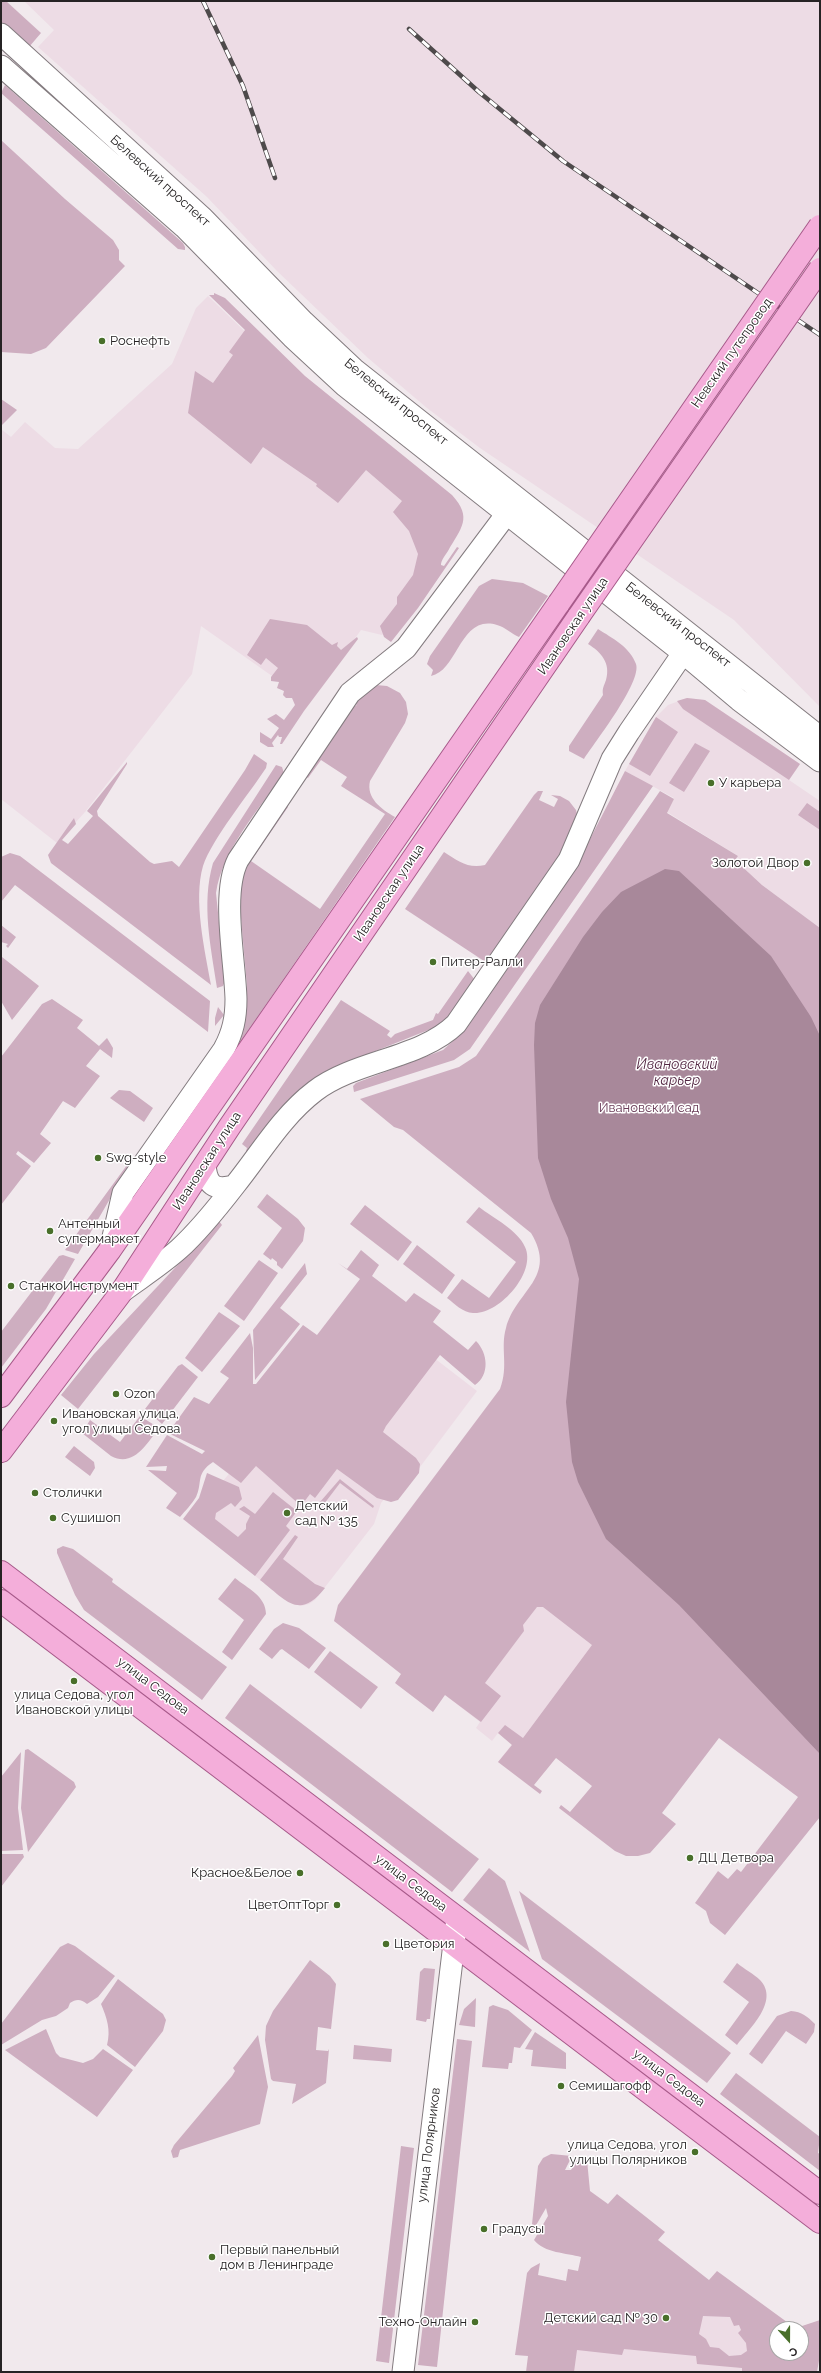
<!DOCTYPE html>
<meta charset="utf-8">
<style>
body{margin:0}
#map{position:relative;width:821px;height:2373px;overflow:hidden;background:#f1e9ed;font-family:Raleway,sans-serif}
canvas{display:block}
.frame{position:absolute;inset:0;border:2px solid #262324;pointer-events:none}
.north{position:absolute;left:769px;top:2321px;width:40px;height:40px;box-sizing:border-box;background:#fff;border:1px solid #a8a7a7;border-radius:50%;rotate:159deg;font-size:11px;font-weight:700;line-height:16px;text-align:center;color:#262324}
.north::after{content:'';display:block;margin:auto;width:14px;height:18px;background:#496f2a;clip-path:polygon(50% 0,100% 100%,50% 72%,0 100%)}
</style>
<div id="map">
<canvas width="821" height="2373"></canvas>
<div class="frame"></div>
<div class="north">С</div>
</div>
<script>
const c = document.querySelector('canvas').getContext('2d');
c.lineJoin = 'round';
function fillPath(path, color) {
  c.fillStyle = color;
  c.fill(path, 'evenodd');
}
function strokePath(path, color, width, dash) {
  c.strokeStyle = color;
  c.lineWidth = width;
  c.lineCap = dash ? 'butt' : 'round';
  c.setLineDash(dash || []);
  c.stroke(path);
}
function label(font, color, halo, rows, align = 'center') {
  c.font = font + ' Raleway,sans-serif';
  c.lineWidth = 3;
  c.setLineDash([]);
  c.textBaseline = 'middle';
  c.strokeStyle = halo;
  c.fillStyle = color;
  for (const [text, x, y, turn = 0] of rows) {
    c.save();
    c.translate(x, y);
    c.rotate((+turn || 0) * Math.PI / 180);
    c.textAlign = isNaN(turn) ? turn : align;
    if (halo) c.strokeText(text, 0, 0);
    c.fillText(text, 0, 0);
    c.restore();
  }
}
fillPath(new Path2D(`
 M 24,1 L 820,1 L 820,707 L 734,620 L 480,448 L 427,408 L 368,358 L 277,271 L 207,197 L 38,47 L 54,30 Z
 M 208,296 L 308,392 L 442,509 L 390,629 L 382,635 L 361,630 L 309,702 L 201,626 L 192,674 L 85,812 L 57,843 L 1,799 L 1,429 L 11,437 L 25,422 L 55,448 L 78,449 L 172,364 L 196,308 Z
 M 687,698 L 705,700 L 800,764 L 789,780 L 820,801 L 820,928 L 762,885 L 735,860 L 738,856 L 667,812 L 674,798 L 625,771 L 656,717 L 668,705 Z
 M 377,1314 L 477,1391 L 411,1479 L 309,1404 Z
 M 282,1410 L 390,1492 L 381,1503 L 374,1524 L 315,1600 L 309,1604 L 301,1606 L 287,1601 L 188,1523 Z
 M 543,1562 L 620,1631 L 505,1767 L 498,1762 L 512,1744 L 498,1733 L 492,1741 L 476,1728 L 480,1722 L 445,1695 Z
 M 584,2267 L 747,2313 L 760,2372 L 571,2372 Z`), '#eddce5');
fillPath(new Path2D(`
 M 1,1 L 6,1 L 41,33 L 29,47 L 1,22 Z
 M 5,85 L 183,243 L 185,247 L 185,250 L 178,249 L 1,93 Z
 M 1,140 L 65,199 L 113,240 L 119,250 L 119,260 L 125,266 L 46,348 L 31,354 L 1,352 Z
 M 214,293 L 225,298 L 305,376 L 452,495 C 473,518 461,528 448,551 C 445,556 441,560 441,565 L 444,566 L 457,547 L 459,548 L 418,608 L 391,642 L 384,637 L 380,626 L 397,604 L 397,597 L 413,575 L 418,554 L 409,531 L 393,512 L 402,501 L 366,470 L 338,503 L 316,486 L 317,484 L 263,447 L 251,464 L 188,413 L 195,371 L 213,383 L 233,355 L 229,352 L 245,330 L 209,295 L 214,295 Z
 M 1,399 L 17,410 L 1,426 Z
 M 492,579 L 523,583 L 548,596 L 519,637 C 512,634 505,627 497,625 C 460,614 458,671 431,676 L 433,670 L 427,664 L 430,656 L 479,586 Z
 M 270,619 L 307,625 L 332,645 L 338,642 L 337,646 L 341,650 L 357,637 L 358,639 L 304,711 L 282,744 L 280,744 L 282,737 L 279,737 L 278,735 L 272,743 L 274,747 L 268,747 L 260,742 L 260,732 L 271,739 L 279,728 L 267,719 L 276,714 L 284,720 L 295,705 L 292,698 L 286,698 L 283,695 L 284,691 L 277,688 L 279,682 L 271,681 L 271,677 L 278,668 L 266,658 L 261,665 L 247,655 Z
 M 598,629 C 612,638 630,647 636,664 C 642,682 595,742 584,759 L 569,751 L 569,746 L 603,695 C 602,688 604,686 606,680 C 611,663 601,652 588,644 Z
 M 376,685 L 387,686 L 400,693 L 406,702 L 408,714 L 405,723 L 370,781 C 366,798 381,809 395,817 L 199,1102 L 239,1043 L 245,1023 L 247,986 L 239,896 L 242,870 L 286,804 L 288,807 L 251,861 L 320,909 L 385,814 L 341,786 L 347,777 L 321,760 L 308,778 L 305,776 L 354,706 L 357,705 L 355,704 L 360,696 Z
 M 687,698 L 705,700 L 800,764 L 789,780 L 683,709 L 677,701 Z
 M 656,717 L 678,732 L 650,776 L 629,764 Z
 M 695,743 L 710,751 L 684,792 L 669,783 Z
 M 254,754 L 267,763 L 266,768 C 249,794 212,839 203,866 C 193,900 205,951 211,985 L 51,863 L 48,855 L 74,818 L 76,824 L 62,840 L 68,844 L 93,816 L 87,811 L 127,762 L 127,764 L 97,811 L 98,816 L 150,862 L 154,864 L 172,861 L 179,867 L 245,770 Z
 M 276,765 L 282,767 L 284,773 C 260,808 222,850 216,893 L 225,981 L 223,986 L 217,988 C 211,947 201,904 213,863 Z
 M 625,771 L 653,786 L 470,1049 L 454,1060 L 354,1092 L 353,1086 L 356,1083 L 443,1050 L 463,1032 L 573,872 Z
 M 538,791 L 543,791 L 539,800 L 554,807 L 558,799 L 551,795 L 560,796 L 569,801 L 576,810 L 578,818 L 559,857 L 488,961 L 484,961 L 405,909 L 444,852 C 458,861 468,869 485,865 L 534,795 Z
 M 660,791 L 674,799 L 667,813 L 738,856 L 735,860 L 762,885 L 820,928 L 820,1817 L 725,1935 L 710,1923 L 706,1911 L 695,1903 L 718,1871 L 728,1879 L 737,1869 L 741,1872 L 798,1797 L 719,1738 L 662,1813 L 676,1824 L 650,1853 L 638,1856 L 626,1856 L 615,1851 L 559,1808 L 561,1805 L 570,1812 L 592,1786 L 556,1758 L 534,1785 L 542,1791 L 540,1794 L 498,1762 L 512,1745 L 498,1733 L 505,1725 L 523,1738 L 592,1645 L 543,1607 L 537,1607 L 523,1625 L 524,1631 L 485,1683 L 501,1696 L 481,1722 L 445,1695 L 433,1712 L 395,1683 L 401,1674 L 334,1621 L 338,1605 L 500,1389 C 509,1366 500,1348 506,1328 C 516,1290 558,1278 531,1233 L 403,1130 L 394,1127 L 360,1099 L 459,1067 L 476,1056 Z
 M 807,803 L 820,812 L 820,830 L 798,815 Z
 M 10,853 L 20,856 L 210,1001 L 208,1032 L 15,885 L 1,902 L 1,857 Z
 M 1,925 L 16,937 L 8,948 L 6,946 L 8,944 L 1,942 Z
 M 2,957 L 39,986 L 12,1020 L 1,1001 Z
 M 468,971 L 475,980 L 457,1008 L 441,1025 L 353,1060 L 247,1152 L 246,1151 L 247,1148 L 242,1144 L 341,1000 L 390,1031 L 387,1035 L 391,1038 L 395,1034 L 433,1020 L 436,1013 L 438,1014 Z
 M 52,999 L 83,1020 L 77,1028 L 99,1046 L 107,1038 L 113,1048 L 112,1058 L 100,1049 L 86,1066 L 100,1076 L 75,1108 L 63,1101 L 40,1134 L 51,1143 L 34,1163 L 18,1151 L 16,1154 L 31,1166 L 1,1205 L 1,1057 L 42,1004 Z
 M 218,1007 L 224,1015 L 215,1026 L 215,1018 Z
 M 119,1090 L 130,1091 L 153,1108 L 144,1122 L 110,1098 Z
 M 127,1165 L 129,1166 L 78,1254 L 65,1250 Z
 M 267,1194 L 298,1219 L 305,1228 L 303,1241 L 282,1269 L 277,1265 L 277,1262 L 272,1258 L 271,1260 L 263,1254 L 282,1228 L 257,1207 Z
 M 365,1205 L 412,1242 L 398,1261 L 350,1224 Z
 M 479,1207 C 493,1218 518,1230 525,1247 C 537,1272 499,1315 473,1313 C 463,1313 454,1303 447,1298 L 462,1279 L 489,1298 L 516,1262 L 466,1222 Z
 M 219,1221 L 222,1225 L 78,1409 L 61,1395 L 94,1354 Z
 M 417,1245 L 455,1275 L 442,1294 L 403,1264 Z
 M 361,1250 L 379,1265 L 372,1276 L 406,1302 L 414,1293 L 441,1311 L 433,1322 L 468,1350 L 476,1341 C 488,1353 490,1375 475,1385 L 440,1355 L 386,1426 L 383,1432 L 416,1458 L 420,1464 L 419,1473 L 398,1500 L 391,1502 L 377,1498 L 337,1469 L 315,1498 L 310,1494 L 301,1506 L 256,1466 L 241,1483 L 213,1462 C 195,1474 203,1482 196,1497 C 192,1504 185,1511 180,1517 L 166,1508 L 177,1493 L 148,1470 L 166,1471 L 167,1466 L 146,1467 L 167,1435 L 202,1454 L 205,1451 L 168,1433 L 194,1397 L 209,1404 L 229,1378 L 220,1372 L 250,1333 L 253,1348 L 253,1384 L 256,1384 L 303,1325 L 317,1335 L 360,1279 L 338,1263 L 347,1269 Z
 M 63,1255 L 75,1259 L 46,1309 L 1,1368 L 1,1332 L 59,1256 Z
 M 259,1260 L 278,1273 L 244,1321 L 224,1306 Z
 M 305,1263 L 307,1274 L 280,1308 L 300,1324 L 255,1380 L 253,1330 Z
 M 219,1312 L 240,1326 L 202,1372 L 185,1358 Z
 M 182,1364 L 198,1377 L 162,1424 L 145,1409 L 178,1366 Z
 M 140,1416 L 159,1428 C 147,1443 134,1468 111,1456 L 82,1433 L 90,1420 L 120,1442 Z
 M 74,1446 L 94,1462 L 95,1468 L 90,1476 L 65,1457 Z
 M 207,1473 L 239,1487 L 242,1499 L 235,1507 L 231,1503 L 216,1513 L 215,1519 L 238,1537 L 246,1529 L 246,1524 L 250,1516 L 239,1509 L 244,1506 L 255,1514 L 273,1492 L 297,1511 L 286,1526 L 290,1530 L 255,1576 L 183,1519 L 199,1498 Z
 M 340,1479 L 341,1480 L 374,1506 L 373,1508 L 369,1505 L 340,1483 L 324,1504 L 320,1502 Z
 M 295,1535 L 298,1537 L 283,1559 L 315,1584 L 325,1588 C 299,1621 286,1600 260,1580 Z
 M 63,1546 L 73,1549 L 113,1579 L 112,1582 L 227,1667 L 202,1700 L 84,1610 L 75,1595 L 57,1553 L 57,1549 Z
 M 235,1578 C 247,1588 266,1596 266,1614 L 232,1660 L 222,1652 L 244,1620 L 218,1599 Z
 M 283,1623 L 299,1628 L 326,1648 L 309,1669 L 282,1649 L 280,1650 L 272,1659 L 259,1649 L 274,1629 Z
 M 330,1651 L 378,1687 L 361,1709 L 314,1672 Z
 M 250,1684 L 479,1859 L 452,1892 L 225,1718 Z
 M 28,1749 L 74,1782 L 76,1787 L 28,1852 L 21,1808 L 25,1750 Z
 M 21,1752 L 18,1808 L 23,1850 L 1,1851 L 1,1777 Z
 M 1,1854 L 23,1854 L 24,1857 L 1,1887 Z
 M 489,1868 L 505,1881 L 530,1952 L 463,1900 Z
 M 519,1891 L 731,2053 L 707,2083 L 542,1959 Z
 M 68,1943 L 75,1946 L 115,1976 L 98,1997 L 87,2004 C 81,1999 76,1999 70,2003 L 68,2008 L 56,2016 L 42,2020 L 1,2045 L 1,2024 L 60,1947 Z
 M 310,1960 L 330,1976 L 336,1984 L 331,2029 L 318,2027 L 316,2050 L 328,2051 L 329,2049 L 326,2083 L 292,2104 L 296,2084 L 273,2081 L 271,2079 L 265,2040 L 266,2026 L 273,2011 Z
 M 737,1963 C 744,1969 754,1974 760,1980 C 780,2001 749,2029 737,2045 L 725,2035 L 749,2002 L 723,1982 Z
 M 424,1968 L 435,1969 L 430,2019 L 427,2019 L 426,2022 L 416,2020 L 420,1972 Z
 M 118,1979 L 163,2014 L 166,2020 L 163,2031 L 135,2067 L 107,2045 C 111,2030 107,2018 101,2004 Z
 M 476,1998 L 475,2027 L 459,2025 L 464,2009 Z
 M 493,2005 L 508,2010 L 532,2030 L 520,2048 L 514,2047 L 512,2063 L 509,2063 L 508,2069 L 482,2067 L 489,2007 Z
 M 791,2011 C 802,2012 807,2016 815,2024 L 814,2032 L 806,2044 L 786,2031 L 762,2064 L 749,2054 L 777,2016 Z
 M 46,2029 L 56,2053 L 60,2057 L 83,2063 L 93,2059 L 103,2049 L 133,2070 L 97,2117 L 5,2050 Z
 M 535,2032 L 566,2053 L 566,2069 L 531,2066 L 533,2050 L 525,2049 Z
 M 258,2035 L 268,2087 L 260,2124 L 180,2150 L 178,2157 L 173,2158 L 171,2151 L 174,2145 L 232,2076 L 235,2071 L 233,2068 Z
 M 457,2039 L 472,2041 L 437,2367 L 418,2365 Z
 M 354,2045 L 392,2049 L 391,2062 L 353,2059 Z
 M 736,2073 L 820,2137 L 818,2153 L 820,2154 L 820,2171 L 720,2094 Z
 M 401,2146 L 414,2148 L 389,2363 L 376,2361 Z
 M 551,2154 L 572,2156 L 565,2170 L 571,2170 L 578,2157 L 587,2160 L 590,2191 L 608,2204 L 617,2194 L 665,2232 L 658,2240 L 709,2280 L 717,2271 L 791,2325 L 799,2327 L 820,2320 L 820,2355 L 817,2372 L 742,2372 L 742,2368 L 697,2364 L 696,2356 L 624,2349 L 622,2355 L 577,2350 L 574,2372 L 526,2372 L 528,2356 L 515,2355 L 527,2273 L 531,2268 L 540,2263 L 538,2275 L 566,2281 L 568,2269 L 578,2271 L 581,2257 C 567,2253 544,2253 534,2240 L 548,2216 L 546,2208 L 531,2234 L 538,2166 L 543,2158 ZM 703,2316 L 730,2317 L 734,2326 L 739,2325 L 741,2330 L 738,2333 L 746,2343 L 747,2351 L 741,2355 L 729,2356 L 719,2348 L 710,2347 L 706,2339 L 699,2334 ZM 777,2329 L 801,2329 L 801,2353 L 777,2353 Z`), '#ceaec0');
fillPath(new Path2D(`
 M 665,869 L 679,871 L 771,956 L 811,1017 L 820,1036 L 820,1754 L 679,1605 L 606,1539 L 578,1482 L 572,1462 L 566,1402 L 579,1279 L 568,1238 L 551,1199 L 538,1158 L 534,1045 L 535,1023 L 540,1005 L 583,937 L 602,912 L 621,892 Z`), '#a8889a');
const minor = new Path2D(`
 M 1,34 L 203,218 L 304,322 L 354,369 L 820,737
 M 1,66 L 184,227 L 292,337 L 345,386 L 683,653 L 739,700 L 820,761
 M 205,1165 C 207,1185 214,1191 234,1186
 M 110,1250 L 123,1193 L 224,1049 C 233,1032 236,1018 236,999 C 235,960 221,893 238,860 L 350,693 L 406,648 L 514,504
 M 123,1291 C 142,1277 161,1265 179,1249 C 199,1231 218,1207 235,1185 C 260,1154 282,1116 315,1091 C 356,1060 420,1059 456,1024 L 569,860 L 612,759 L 629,732 L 690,643
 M 403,2372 L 457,1918`);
const major = new Path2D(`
 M 1,1396 L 110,1250 L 559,603
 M 1,1451 L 120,1294 L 230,1126 L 579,616
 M 1,1572 L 820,2193
 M 1,1601 L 820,2222`);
strokePath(minor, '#837b7f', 23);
strokePath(major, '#a75a8a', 24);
strokePath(minor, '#fff', 21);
strokePath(major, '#f4aeda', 22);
const rail = new Path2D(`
 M 203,1 L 243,86 L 275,178
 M 409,29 L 479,92 L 563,161 L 820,335`);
strokePath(rail, '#4e4a4b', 4.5);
strokePath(rail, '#fff', 3, [9]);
const majorBridge = new Path2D(`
 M 559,603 L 820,226
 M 579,616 L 820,269`);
strokePath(majorBridge, '#a75a8a', 24, []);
strokePath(majorBridge, '#f4aeda', 22);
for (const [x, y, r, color] of [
 [102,341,4,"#496f2a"],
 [711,783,4,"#496f2a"],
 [807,863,4,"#496f2a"],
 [433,962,4,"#496f2a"],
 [98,1158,4,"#496f2a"],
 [50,1231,4,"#496f2a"],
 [11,1286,4,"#496f2a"],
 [116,1394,4,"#496f2a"],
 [54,1421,4,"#496f2a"],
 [35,1493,4,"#496f2a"],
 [287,1513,4,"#496f2a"],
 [53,1518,4,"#496f2a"],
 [74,1681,4,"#496f2a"],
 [690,1858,4,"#496f2a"],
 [300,1873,4,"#496f2a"],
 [337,1905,4,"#496f2a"],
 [386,1944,4,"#496f2a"],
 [561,2086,4,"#496f2a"],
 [695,2152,4,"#496f2a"],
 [484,2229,4,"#496f2a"],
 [212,2257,4,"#496f2a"],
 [666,2318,4,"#496f2a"],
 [475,2322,4,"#496f2a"]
]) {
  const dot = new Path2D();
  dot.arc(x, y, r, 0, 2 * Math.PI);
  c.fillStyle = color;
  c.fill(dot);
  strokePath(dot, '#fff', 1.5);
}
label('13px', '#262324', '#fff', [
 ["Белевский проспект",160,181,42],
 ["Невский путепровод",732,353,-55],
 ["Белевский проспект",396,402,39],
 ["Белевский проспект",678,625,38],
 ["Ивановская улица",573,626,-56],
 ["Ивановская улица",389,893,-56],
 ["Ивановская улица",207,1161,-57],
 ["улица Седова",153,1686,37],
 ["улица Седова",411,1883,37],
 ["улица Седова",669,2078,37],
 ["улица Полярников",429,2145,-83]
]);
label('13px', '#262324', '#fff', [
 ["Роснефть",110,341],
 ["У карьера",719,783],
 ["Золотой Двор",799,863,"right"],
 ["Питер-Ралли",441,962],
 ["Swg-style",106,1158],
 ["Антенный",58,1224],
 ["супермаркет",58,1239],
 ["СтанкоИнструмент",19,1286],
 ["Ozon",124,1394],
 ["Ивановская улица,",62,1414],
 ["угол улицы Седова",62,1429],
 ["Столички",43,1493],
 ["Детский",295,1506],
 ["сад № 135",295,1521],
 ["Сушишоп",61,1518],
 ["улица Седова, угол",74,1695,"center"],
 ["Ивановской улицы",74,1710,"center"],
 ["ДЦ Детвора",698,1858],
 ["Красное&Белое",292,1873,"right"],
 ["ЦветОптТорг",329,1905,"right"],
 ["Цветория",394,1944],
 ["Семишагофф",569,2086],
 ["улица Седова, угол",687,2145,"right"],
 ["улицы Полярников",687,2160,"right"],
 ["Градусы",492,2229],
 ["Первый панельный",220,2250],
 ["дом в Ленинграде",220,2265],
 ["Детский сад № 30",658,2318,"right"],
 ["Техно-Онлайн",467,2322,"right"]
], 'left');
label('13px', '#693b57', '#fff', [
 ["Ивановский сад",649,1108]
]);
label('italic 14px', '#522642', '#fff', [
 ["Ивановский",677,1065],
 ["карьер",677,1081]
]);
</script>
